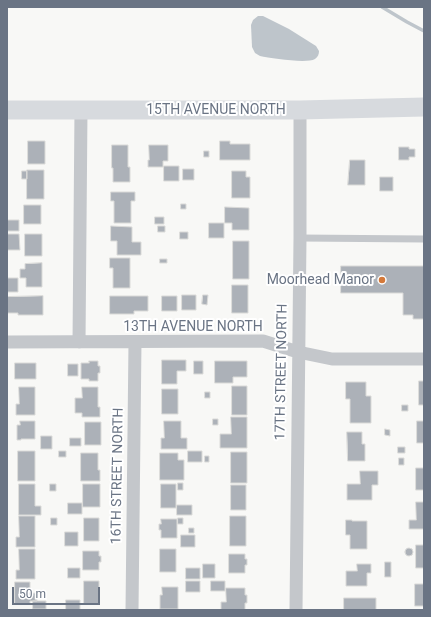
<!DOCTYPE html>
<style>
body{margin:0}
#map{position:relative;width:431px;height:617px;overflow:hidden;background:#f8f8f6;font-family:Roboto,sans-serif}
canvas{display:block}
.frame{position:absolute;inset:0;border:8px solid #6a7484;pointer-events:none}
.scale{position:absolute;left:12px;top:587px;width:88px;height:18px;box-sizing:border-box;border:2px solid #6a7484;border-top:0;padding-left:5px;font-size:12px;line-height:14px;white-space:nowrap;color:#6a7484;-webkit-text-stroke:3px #fff;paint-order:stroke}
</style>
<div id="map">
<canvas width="431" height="617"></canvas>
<div class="frame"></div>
<div class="scale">50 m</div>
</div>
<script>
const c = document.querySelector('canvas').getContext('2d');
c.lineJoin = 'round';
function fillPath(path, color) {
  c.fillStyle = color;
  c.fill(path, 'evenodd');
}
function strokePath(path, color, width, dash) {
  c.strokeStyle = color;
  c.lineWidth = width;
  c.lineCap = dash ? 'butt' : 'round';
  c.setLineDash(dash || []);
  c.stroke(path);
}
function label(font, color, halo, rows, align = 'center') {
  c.font = font + ' Roboto,sans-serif';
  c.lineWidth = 4;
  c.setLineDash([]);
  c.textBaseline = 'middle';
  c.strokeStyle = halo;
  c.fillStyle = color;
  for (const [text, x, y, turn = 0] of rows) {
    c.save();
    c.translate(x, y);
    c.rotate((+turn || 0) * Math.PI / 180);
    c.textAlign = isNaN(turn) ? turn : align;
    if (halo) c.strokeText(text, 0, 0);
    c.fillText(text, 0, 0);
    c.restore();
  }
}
fillPath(new Path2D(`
 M 258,16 L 263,16 L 289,29 L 316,46 L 319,51 C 319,54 318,57 315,59 C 306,64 271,58 260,56 L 255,53 L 252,47 L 251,25 L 253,20 Z`), '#bec5cb');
strokePath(new Path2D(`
 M 382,7 L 407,22 L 424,31`), '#bec5cb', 3.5);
const building = new Path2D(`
 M 28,141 L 45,141 L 45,164 L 28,164 Z
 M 220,141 L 230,141 L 230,144 L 250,144 L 250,160 L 220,160 Z
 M 112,145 L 128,145 L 128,167 L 130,167 L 130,182 L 113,182 L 113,168 L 112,168 Z
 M 149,145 L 168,145 L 168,161 L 163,161 L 163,167 L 148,167 L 148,160 L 149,160 Z
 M 399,147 L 409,147 L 409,149 L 415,149 L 415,157 L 409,157 L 409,160 L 399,160 Z
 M 204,151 L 209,151 L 209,157 L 204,157 Z
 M 350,160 L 365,160 L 365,185 L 348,185 Z
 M 164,166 L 179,166 L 179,181 L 164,181 Z
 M 183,169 L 194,169 L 194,180 L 183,180 Z
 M 27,170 L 44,170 L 44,199 L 27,199 Z
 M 22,171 L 27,171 L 27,179 L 22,179 Z
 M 232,171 L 246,171 L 246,177 L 250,177 L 250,198 L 232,198 Z
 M 380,177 L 393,177 L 393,191 L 380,191 Z
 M 111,192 L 135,192 L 135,201 L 131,201 L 131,223 L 114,223 L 114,201 L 111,201 Z
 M 181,204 L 186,204 L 186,209 L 181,209 Z
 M 24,205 L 41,205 L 41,224 L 24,224 Z
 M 225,207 L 249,208 L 249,230 L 232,230 L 232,223 L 225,223 Z
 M 155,217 L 164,217 L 164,224 L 155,224 Z
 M 7,220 L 19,220 L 19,231 L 7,231 Z
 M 209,223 L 224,223 L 224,238 L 209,238 Z
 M 111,226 L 132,227 L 132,242 L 141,242 L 141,255 L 117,255 L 117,241 L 111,241 Z
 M 158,226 L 165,226 L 165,232 L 158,232 Z
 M 180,232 L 188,232 L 188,239 L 180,239 Z
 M 7,234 L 19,234 L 20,250 L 7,250 Z
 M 25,234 L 42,234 L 42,256 L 25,256 Z
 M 233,241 L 249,241 L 249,279 L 233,279 Z
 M 110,258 L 130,258 L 130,288 L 113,288 L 113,268 L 110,268 Z
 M 160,259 L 167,259 L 167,263 L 160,263 Z
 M 42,263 L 42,287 L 26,287 L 26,278 L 20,278 L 20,269 L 25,269 L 25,264 Z
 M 341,266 L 424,266 L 424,319 L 413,319 L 413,315 L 403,315 L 403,293 L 341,293 Z
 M 7,278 L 18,278 L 18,292 L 7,292 Z
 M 232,285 L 248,285 L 248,313 L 232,313 Z
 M 182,295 L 196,295 L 196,310 L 182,310 Z
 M 203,295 L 208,295 L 207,305 L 202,304 Z
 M 43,296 L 43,315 L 18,315 L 18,313 L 7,313 L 7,297 Z
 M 110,296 L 148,296 L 148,311 L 134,311 L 134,314 L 110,314 Z
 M 162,296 L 177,296 L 177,311 L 162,311 Z
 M 162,360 L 186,360 L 186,371 L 177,371 L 177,384 L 162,384 Z
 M 89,361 L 98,361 L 98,366 L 100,366 L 100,373 L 98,373 L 98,381 L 89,381 L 89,379 L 81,379 L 81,363 L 89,363 Z
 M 194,361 L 203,361 L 203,374 L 194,374 Z
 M 215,361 L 247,361 L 247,377 L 233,377 L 233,383 L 215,383 Z
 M 15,363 L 36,363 L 36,379 L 15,379 Z
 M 68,364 L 78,364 L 78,376 L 68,376 Z
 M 419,381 L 424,381 L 424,405 L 419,405 Z
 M 346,382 L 366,382 L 366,396 L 371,396 L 371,423 L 350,423 L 350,399 L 346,399 Z
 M 232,386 L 247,386 L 247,415 L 232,415 Z
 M 19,387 L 35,387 L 35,415 L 16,415 L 16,404 L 19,404 Z
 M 82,387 L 98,387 L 98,407 L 100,407 L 100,417 L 82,417 L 82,413 L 75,413 L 75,398 L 82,398 Z
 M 162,389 L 178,389 L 178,414 L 162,414 Z
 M 205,392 L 210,392 L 210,398 L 205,398 Z
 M 402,405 L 408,405 L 408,411 L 402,411 Z
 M 231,417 L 247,417 L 247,448 L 220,448 L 220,434 L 231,434 Z
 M 213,419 L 218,419 L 218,425 L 213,425 Z
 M 20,421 L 35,421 L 35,439 L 21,439 L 21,440 L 17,440 L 17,425 L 20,425 Z
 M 164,421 L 181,421 L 181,438 L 187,438 L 187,449 L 161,449 L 161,438 L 164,438 Z
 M 417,421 L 424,421 L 424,443 L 417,443 Z
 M 85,422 L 101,422 L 101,445 L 85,445 Z
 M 385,429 L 390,430 L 390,436 L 385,435 Z
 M 347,432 L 362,432 L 362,444 L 365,444 L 365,461 L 348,461 Z
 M 41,436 L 52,436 L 52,449 L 41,449 Z
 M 70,438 L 81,438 L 81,446 L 70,446 Z
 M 398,447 L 405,447 L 405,453 L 398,453 Z
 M 18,451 L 35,451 L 35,481 L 18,481 Z
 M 59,451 L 66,451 L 66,457 L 59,457 Z
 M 188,451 L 202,451 L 202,462 L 188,462 Z
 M 231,452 L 247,452 L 247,483 L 231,483 Z
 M 81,453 L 98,453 L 98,470 L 100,470 L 100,481 L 81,481 Z
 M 160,453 L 178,453 L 178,460 L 184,460 L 184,480 L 160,480 Z
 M 205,456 L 209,456 L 209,462 L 205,462 Z
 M 399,458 L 404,458 L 404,465 L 399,465 Z
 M 416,468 L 424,468 L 424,490 L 416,490 Z
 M 360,471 L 378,471 L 378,485 L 372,485 L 372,500 L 347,500 L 347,484 L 360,484 Z
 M 178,483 L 183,483 L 183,490 L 178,490 Z
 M 19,484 L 35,484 L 35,506 L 41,506 L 41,515 L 19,515 Z
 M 50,484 L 56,484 L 56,491 L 50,491 Z
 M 83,484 L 100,484 L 100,507 L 83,507 Z
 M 161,484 L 176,484 L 176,508 L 161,508 Z
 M 231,485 L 246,485 L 246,510 L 231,510 Z
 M 416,502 L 424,502 L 424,529 L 409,529 L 409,520 L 416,520 Z
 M 68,503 L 82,503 L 82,514 L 68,514 Z
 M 177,505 L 192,505 L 192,515 L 177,515 Z
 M 19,516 L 35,516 L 35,547 L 16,547 L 16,537 L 19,537 Z
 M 230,516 L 246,516 L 246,546 L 230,546 Z
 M 51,518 L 57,518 L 57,525 L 51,525 Z
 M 84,518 L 99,518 L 99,541 L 84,541 Z
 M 178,518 L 183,518 L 183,524 L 178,524 Z
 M 161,519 L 177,519 L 177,538 L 161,538 L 161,530 L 159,530 L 159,524 L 161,524 Z
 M 346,520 L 352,520 L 352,521 L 367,521 L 367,549 L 350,549 L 350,535 L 346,535 Z
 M 189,528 L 194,528 L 194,533 L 189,533 Z
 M 65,532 L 78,532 L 78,546 L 65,546 Z
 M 181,535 L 195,535 L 195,547 L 181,547 Z
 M 416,545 L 424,545 L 424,568 L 416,568 Z
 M405 552a4 4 0 1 1 8 0a4 4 0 1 1-8 0Z
 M 19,549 L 35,549 L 35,579 L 16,579 L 16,570 L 19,570 Z
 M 160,549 L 176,549 L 176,572 L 160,572 Z
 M 83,551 L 99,551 L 99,556 L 101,556 L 101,562 L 99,562 L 99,570 L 83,570 Z
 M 229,554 L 245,554 L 245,559 L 247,559 L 247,565 L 245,565 L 245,573 L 229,573 Z
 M 385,562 L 391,562 L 391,577 L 385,577 Z
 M 203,564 L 215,564 L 215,578 L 203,578 Z
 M 357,564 L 371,564 L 371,573 L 367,573 L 367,586 L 346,586 L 346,571 L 357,571 Z
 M 68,568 L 80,568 L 80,578 L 68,578 Z
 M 186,568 L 200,568 L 200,579 L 186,579 Z
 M 84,581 L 99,581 L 99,604 L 84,604 Z
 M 186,581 L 200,581 L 200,592 L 186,592 Z
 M 211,581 L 225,581 L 225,591 L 211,591 Z
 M 15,582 L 30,582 L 30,593 L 37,593 L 37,601 L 30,601 L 30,604 L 15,604 Z
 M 415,584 L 424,584 L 424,606 L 415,606 Z
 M 162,587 L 178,587 L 178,609 L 160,609 L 160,595 L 162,595 Z
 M 226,588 L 245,588 L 245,595 L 247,595 L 247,603 L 245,603 L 245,610 L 221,610 L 221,602 L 226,602 Z
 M 344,598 L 376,598 L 376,610 L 344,610 Z
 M 66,600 L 80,600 L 80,610 L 66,610 Z
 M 33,601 L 46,601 L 46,609 L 33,609 Z`);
fillPath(building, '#acb1b8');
strokePath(building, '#dadad8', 1);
strokePath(new Path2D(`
 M 300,238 L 424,239`), '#c4c7cb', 7);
strokePath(new Path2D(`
 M 7,342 L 263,341 L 298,352 L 332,359 L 424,359
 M 79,342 L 81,110
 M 132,610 L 135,342
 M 296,610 L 300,238 L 300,110`), '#c4c7cb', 13);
strokePath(new Path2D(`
 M 7,110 L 300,110 L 424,107`), '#d7dade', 19);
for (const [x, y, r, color] of [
 [382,280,4,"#d4793a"]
]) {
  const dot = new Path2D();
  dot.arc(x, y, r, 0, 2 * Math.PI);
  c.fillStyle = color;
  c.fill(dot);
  strokePath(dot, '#fff', 1.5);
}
label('14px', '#6a7484', '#fff', [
 ["15TH AVENUE NORTH",216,110],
 ["13TH AVENUE NORTH",193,327],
 ["17TH STREET NORTH",282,372,-89],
 ["16TH STREET NORTH",118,476,-89]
]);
label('14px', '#6a7484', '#fff', [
 ["Moorhead Manor",374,280]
], 'right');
</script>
